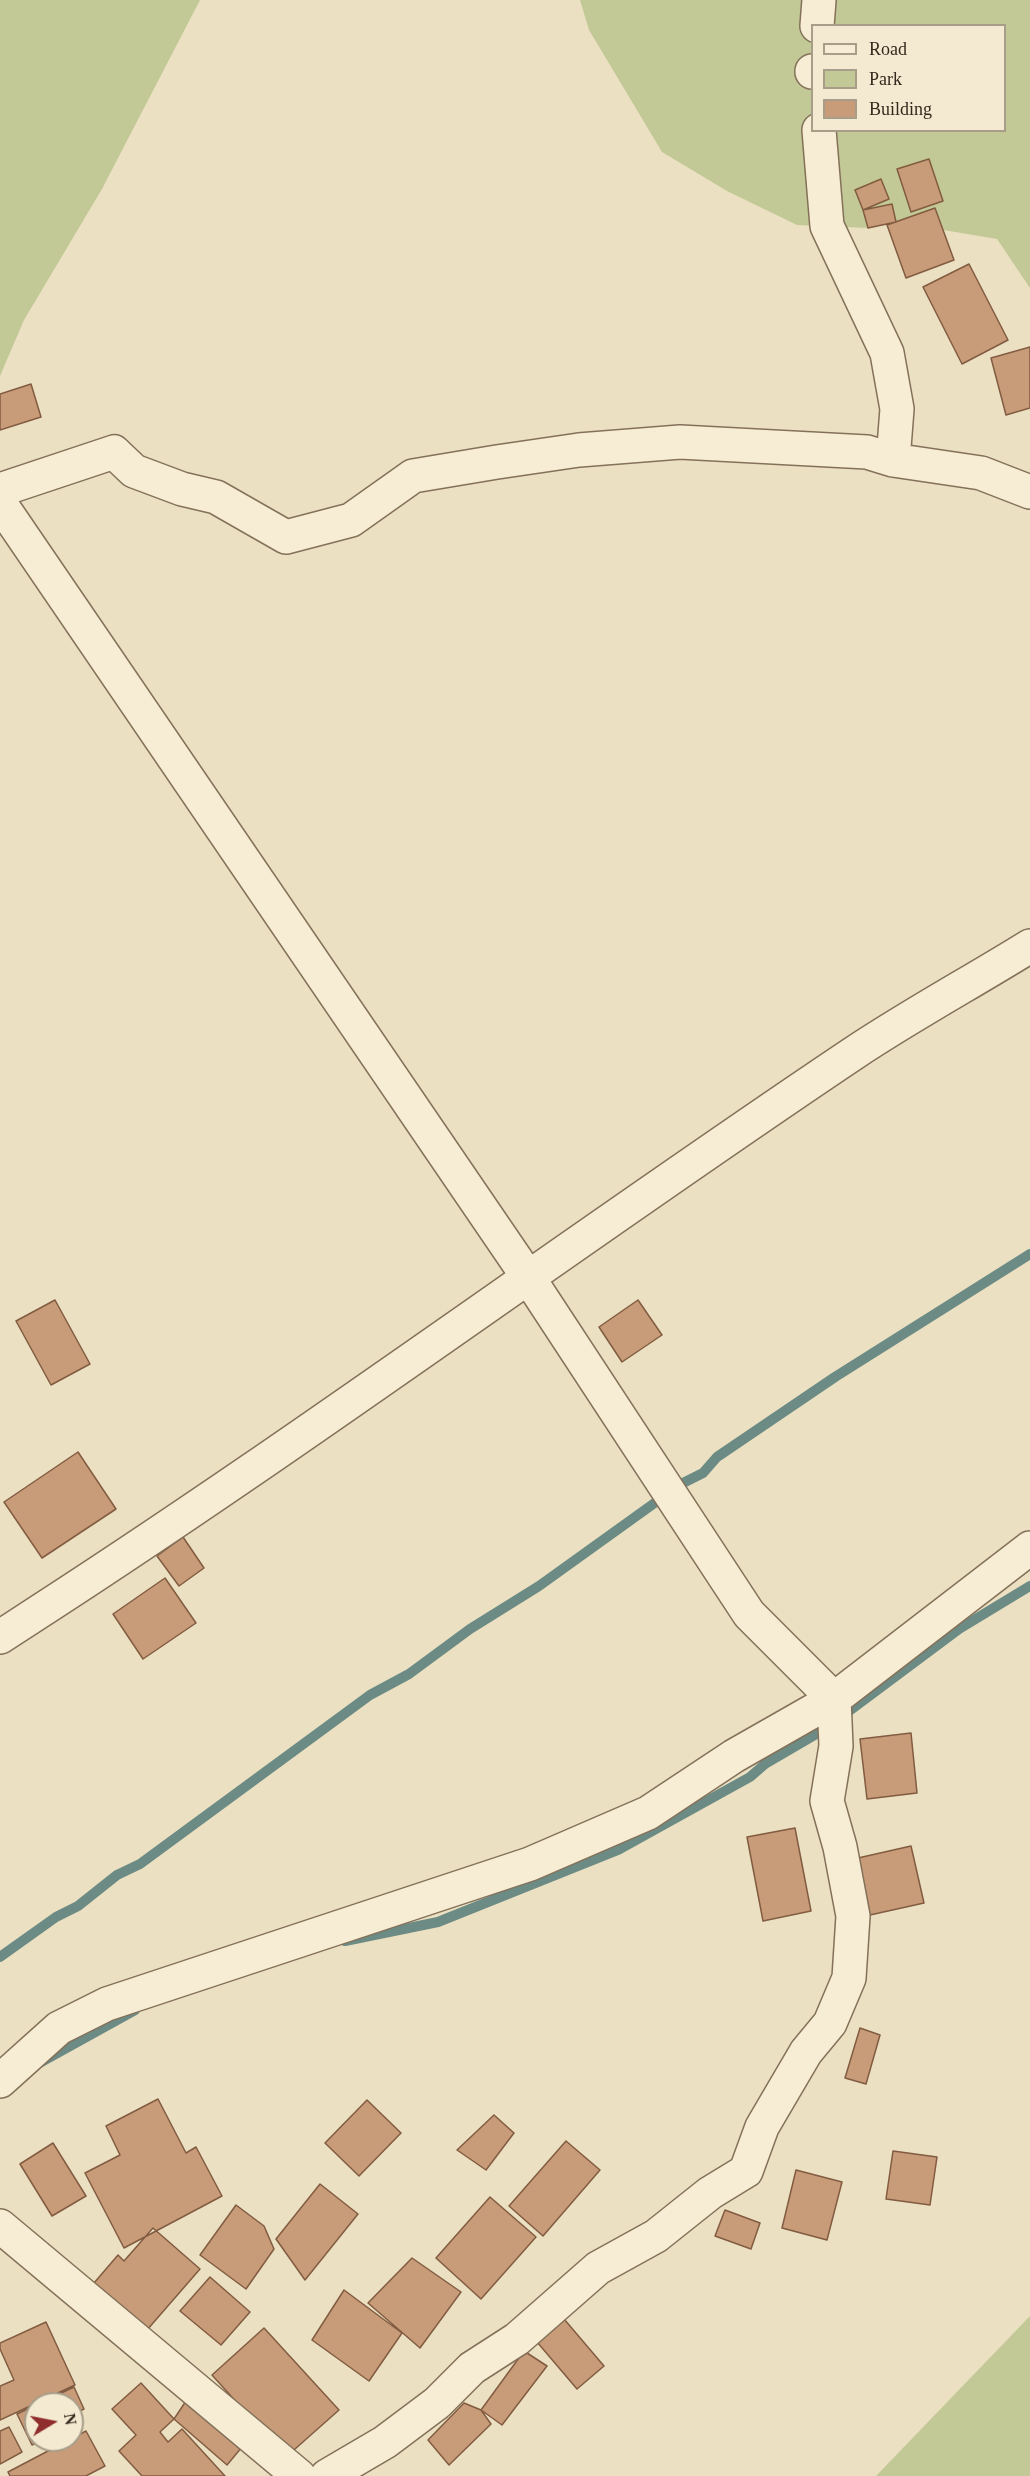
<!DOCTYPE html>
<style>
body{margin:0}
#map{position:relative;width:1030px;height:2476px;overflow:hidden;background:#ebe0c2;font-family:Georgia,serif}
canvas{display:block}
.legend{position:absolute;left:811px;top:24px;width:195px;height:108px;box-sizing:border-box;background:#f3ead1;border:2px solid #a79d89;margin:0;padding:8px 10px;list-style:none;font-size:18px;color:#34291d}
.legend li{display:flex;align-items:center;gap:12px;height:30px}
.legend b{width:30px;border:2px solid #a79d89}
.north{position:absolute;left:24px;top:2392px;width:60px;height:60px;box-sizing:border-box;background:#f3ead1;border:2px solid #a79d89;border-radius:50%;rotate:80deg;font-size:16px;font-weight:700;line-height:24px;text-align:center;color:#34291d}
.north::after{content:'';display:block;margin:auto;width:21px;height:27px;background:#902e2d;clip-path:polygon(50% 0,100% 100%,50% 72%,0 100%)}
</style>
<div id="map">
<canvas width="1030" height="2476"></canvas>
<ul class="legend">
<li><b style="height:8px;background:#f7edd4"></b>Road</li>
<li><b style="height:16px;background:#c2c996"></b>Park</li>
<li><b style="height:16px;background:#c89b79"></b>Building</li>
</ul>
<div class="north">N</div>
</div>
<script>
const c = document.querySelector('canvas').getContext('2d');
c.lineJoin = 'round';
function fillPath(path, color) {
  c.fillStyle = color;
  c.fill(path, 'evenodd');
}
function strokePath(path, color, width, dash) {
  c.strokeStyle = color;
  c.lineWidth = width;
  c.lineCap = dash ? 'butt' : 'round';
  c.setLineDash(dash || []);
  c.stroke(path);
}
fillPath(new Path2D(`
 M 0,0 L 200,0 L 102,189 L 24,320 L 0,376 Z
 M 580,0 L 1030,0 L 1030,288 L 997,239 L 896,222 L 868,228 L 797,225 L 727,191 L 662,152 L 589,30 ZM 812,26 L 1004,26 L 1004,130 L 812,130 Z
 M 1030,2316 L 1030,2476 L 876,2476 Z`), '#c2c996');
strokePath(new Path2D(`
 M 345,1941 L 438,1922 L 620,1849 L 750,1777 L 765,1764 L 825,1729 L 959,1629 L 1030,1586
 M 0,1957 L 56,1917 L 78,1906 L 117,1875 L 140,1864 L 370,1695 L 409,1674 L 470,1629 L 539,1586 L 681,1484 L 703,1473 L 717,1457 L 835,1377 L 1030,1254
 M 41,2062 L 135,2010`), '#6c8b84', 10);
const building = new Path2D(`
 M 929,159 L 943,201 L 911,212 L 897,169 Z
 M 881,179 L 889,199 L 863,210 L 855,190 Z
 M 892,204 L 896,222 L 868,228 L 863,210 Z
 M 935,208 L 954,260 L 906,278 L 887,225 Z
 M 969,264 L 1008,340 L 962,364 L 923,287 Z
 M 1030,347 L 1030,408 L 1006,415 L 991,358 Z
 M 31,384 L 41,417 L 0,430 L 0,394 Z
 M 55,1300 L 90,1364 L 51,1385 L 16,1321 Z
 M 638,1300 L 662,1335 L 622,1362 L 599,1327 Z
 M 78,1452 L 116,1509 L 42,1558 L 4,1502 Z
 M 183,1537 L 204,1568 L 179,1586 L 157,1556 Z
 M 165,1578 L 196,1623 L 143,1659 L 113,1614 Z
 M 911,1733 L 917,1793 L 867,1799 L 860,1739 Z
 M 795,1828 L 811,1911 L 763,1921 L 747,1837 Z
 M 911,1846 L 924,1903 L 870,1915 L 858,1858 Z
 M 860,2028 L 880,2035 L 866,2084 L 845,2078 Z
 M 158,2099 L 186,2153 L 196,2147 L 222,2196 L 124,2248 L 85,2173 L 120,2155 L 106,2126 Z
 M 367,2100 L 401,2133 L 359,2176 L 325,2143 Z
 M 494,2115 L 514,2133 L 486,2170 L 457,2150 Z
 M 566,2141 L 600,2170 L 543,2236 L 509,2206 Z
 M 53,2143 L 86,2196 L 52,2216 L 20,2164 Z
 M 893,2151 L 937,2157 L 930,2205 L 886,2199 Z
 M 796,2170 L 842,2182 L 827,2240 L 782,2228 Z
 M 320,2184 L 358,2214 L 305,2280 L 276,2239 Z
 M 490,2197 L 536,2237 L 481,2299 L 436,2258 Z
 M 236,2205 L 264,2226 L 274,2249 L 246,2289 L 200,2255 Z
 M 725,2210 L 760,2223 L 751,2249 L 715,2236 Z
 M 153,2228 L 200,2269 L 147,2330 L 94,2283 L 118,2255 L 124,2261 Z
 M 412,2258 L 461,2292 L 420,2348 L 368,2303 Z
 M 210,2277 L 250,2312 L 221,2345 L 180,2311 Z
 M 344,2290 L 402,2333 L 369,2381 L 312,2340 Z
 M 564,2319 L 604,2366 L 577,2389 L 537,2342 Z
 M 46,2322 L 75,2385 L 0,2420 L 0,2386 L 14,2380 L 0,2349 L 0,2343 Z
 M 264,2328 L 339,2410 L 286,2457 L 212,2375 Z
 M 524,2351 L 547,2366 L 502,2425 L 481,2410 Z
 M 141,2383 L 174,2419 L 160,2432 L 168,2442 L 182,2429 L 225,2476 L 142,2476 L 119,2451 L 136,2435 L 112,2409 Z
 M 74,2387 L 84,2409 L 72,2415 L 72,2404 L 38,2404 Z
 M 186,2401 L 242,2447 L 227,2465 L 174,2419 Z
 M 464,2403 L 481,2410 L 491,2424 L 449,2465 L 428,2440 Z
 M 36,2405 L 36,2440 L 42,2440 L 32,2445 L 17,2414 Z
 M 9,2427 L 22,2452 L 0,2464 L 0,2431 Z
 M 86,2431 L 105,2466 L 86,2476 L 10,2476 L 8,2472 Z`);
fillPath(building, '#c89b79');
strokePath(building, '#825c41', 1.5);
const minor = new Path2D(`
 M 817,26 L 819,0
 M 812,71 L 812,72
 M 819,130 L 827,226 L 887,353 L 897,409 L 893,460
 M 0,490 L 114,452 L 134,471 L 182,489 L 216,497 L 286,537 L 351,520 L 413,476 L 497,462 L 579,450 L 680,442 L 867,452 L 893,460 L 981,473 L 1030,492
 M 0,503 L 528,1277 L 749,1614 L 834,1699 L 836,1746 L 827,1801 L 840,1847 L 853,1916 L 849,1978 L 830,2023 L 806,2052 L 762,2127 L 746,2171 L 710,2193 L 656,2236 L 598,2268 L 517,2339 L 472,2368 L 437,2403 L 385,2442 L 327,2476
 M 0,1637 C 291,1451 567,1245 854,1053 C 911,1015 972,982 1030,946
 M 0,2081 L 59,2028 L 107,2004 L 530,1864 L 648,1813 L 734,1756 L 834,1699 L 1030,1548
 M 0,2226 L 299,2476`);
strokePath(minor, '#84715a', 36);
strokePath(minor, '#f7edd4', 33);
</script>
